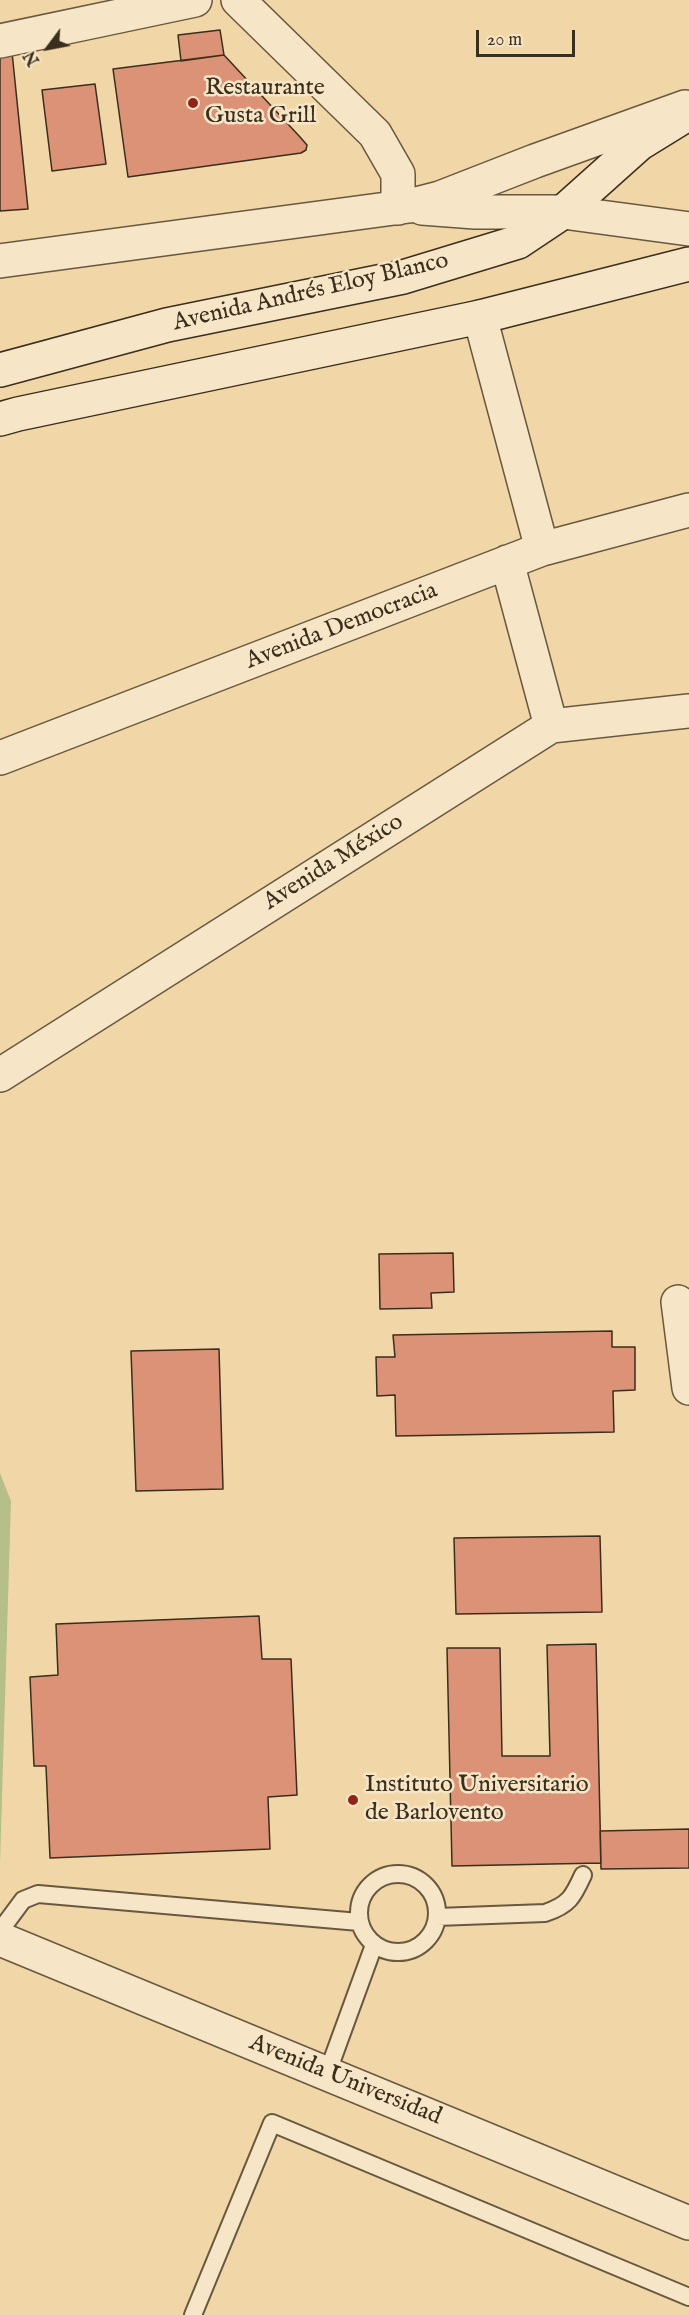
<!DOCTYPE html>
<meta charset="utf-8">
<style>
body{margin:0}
#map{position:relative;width:689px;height:2315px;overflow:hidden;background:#f1d7a7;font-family:"IM FELL English",serif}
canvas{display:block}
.north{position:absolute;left:18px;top:18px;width:60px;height:60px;-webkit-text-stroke:4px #f6e5c6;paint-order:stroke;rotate:238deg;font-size:16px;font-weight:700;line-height:24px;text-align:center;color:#3a2e1c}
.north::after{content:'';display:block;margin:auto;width:21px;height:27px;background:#3a2e1c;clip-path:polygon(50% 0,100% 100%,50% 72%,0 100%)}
.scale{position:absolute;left:476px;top:30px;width:99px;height:27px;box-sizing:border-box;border:3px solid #3a2e1c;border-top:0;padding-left:8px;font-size:18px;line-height:21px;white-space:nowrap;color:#3a2e1c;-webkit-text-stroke:4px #f6e5c6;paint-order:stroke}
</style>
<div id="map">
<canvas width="689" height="2315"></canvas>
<div class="north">N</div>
<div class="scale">20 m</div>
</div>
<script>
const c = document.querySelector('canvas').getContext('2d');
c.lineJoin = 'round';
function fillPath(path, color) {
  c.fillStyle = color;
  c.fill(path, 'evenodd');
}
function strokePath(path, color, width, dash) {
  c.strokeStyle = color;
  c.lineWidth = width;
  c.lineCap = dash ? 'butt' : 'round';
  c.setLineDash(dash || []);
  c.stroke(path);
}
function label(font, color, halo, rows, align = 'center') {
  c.font = font + ' "IM FELL English",serif';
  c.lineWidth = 5;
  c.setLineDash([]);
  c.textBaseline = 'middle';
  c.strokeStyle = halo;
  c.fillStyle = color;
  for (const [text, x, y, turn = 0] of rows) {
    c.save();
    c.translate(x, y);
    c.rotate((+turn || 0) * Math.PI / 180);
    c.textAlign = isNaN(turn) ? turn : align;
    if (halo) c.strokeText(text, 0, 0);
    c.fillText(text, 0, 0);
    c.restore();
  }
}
fillPath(new Path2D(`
 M 0,1473 L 11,1501 L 0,1864 Z`), '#b6bf8a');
const building = new Path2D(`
 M 220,30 L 224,55 L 181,61 L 178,35 Z
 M 12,52 L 28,209 L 0,211 L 0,53 Z
 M 224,55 L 300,137 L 307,145 L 306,150 L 301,153 L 128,177 L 113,69 Z
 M 95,84 L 106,164 L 52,171 L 42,90 Z
 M 453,1253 L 454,1292 L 431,1293 L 432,1308 L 380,1309 L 379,1254 Z
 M 612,1331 L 612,1347 L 635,1347 L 635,1390 L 613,1391 L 614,1432 L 396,1436 L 395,1395 L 377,1396 L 376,1357 L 395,1357 L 393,1335 Z
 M 219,1349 L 223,1489 L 136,1491 L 131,1351 Z
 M 600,1536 L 602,1612 L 456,1614 L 454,1538 Z
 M 259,1616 L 262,1659 L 291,1659 L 297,1795 L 268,1797 L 270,1849 L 50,1858 L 46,1766 L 34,1766 L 30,1677 L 58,1675 L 56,1624 Z
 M 596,1644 L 601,1863 L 452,1866 L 447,1648 L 500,1648 L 502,1756 L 550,1756 L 547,1645 Z
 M 689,1829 L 689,1868 L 601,1869 L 600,1831 Z`);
fillPath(building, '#dc9276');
strokePath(building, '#3a2e1c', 1.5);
const service = new Path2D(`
 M359 1913a39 39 0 1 1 78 0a39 39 0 1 1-78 0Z
 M 437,1917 L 545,1913 C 569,1905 573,1897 583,1875
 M 0,1931 L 23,1900 L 38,1894 L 359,1922
 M 327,2074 L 374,1945
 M 193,2315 L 272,2123 L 689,2297`);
const minor = new Path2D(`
 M 238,0 L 375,134 L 398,174 L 398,208
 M 0,41 L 195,0
 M 422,208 L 475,212 L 563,212 L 689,229
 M 0,261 L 409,206 L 440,198 L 535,161 L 685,107
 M 480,317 L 542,549
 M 507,562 L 551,726
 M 0,758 L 542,549 L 689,510
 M 0,1075 L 551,726 L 689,711
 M 678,1302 L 689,1388
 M 0,1939 L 689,2223`);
const secondary = new Path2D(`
 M 0,370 L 167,325 L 403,277 L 518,242 L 563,212 L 639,144 L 689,113
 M 0,419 L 18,414 L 480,317 L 689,264`);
strokePath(service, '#68583f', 20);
strokePath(minor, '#68583f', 36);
strokePath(secondary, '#3a2e1c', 36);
strokePath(service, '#f6e5c6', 16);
strokePath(minor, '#f6e5c6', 33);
strokePath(secondary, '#f6e5c6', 33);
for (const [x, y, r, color] of [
 [193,103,6,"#8f2418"],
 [353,1800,6,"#8f2418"]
]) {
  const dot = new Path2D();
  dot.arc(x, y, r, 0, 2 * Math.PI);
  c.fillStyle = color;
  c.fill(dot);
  strokePath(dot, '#f6e5c6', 2);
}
label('24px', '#3a2e1c', '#f6e5c6', [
 ["Restaurante",205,89],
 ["Gusta Grill",205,117],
 ["Instituto Universitario",365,1786],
 ["de Barlovento",365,1814]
], 'left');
label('24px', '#3a2e1c', '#f6e5c6', [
 ["Avenida Andrés Eloy Blanco",311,293,-13],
 ["Avenida Democracia",342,627,-21],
 ["Avenida México",334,863,-32],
 ["Avenida Universidad",345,2081,22]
]);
</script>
